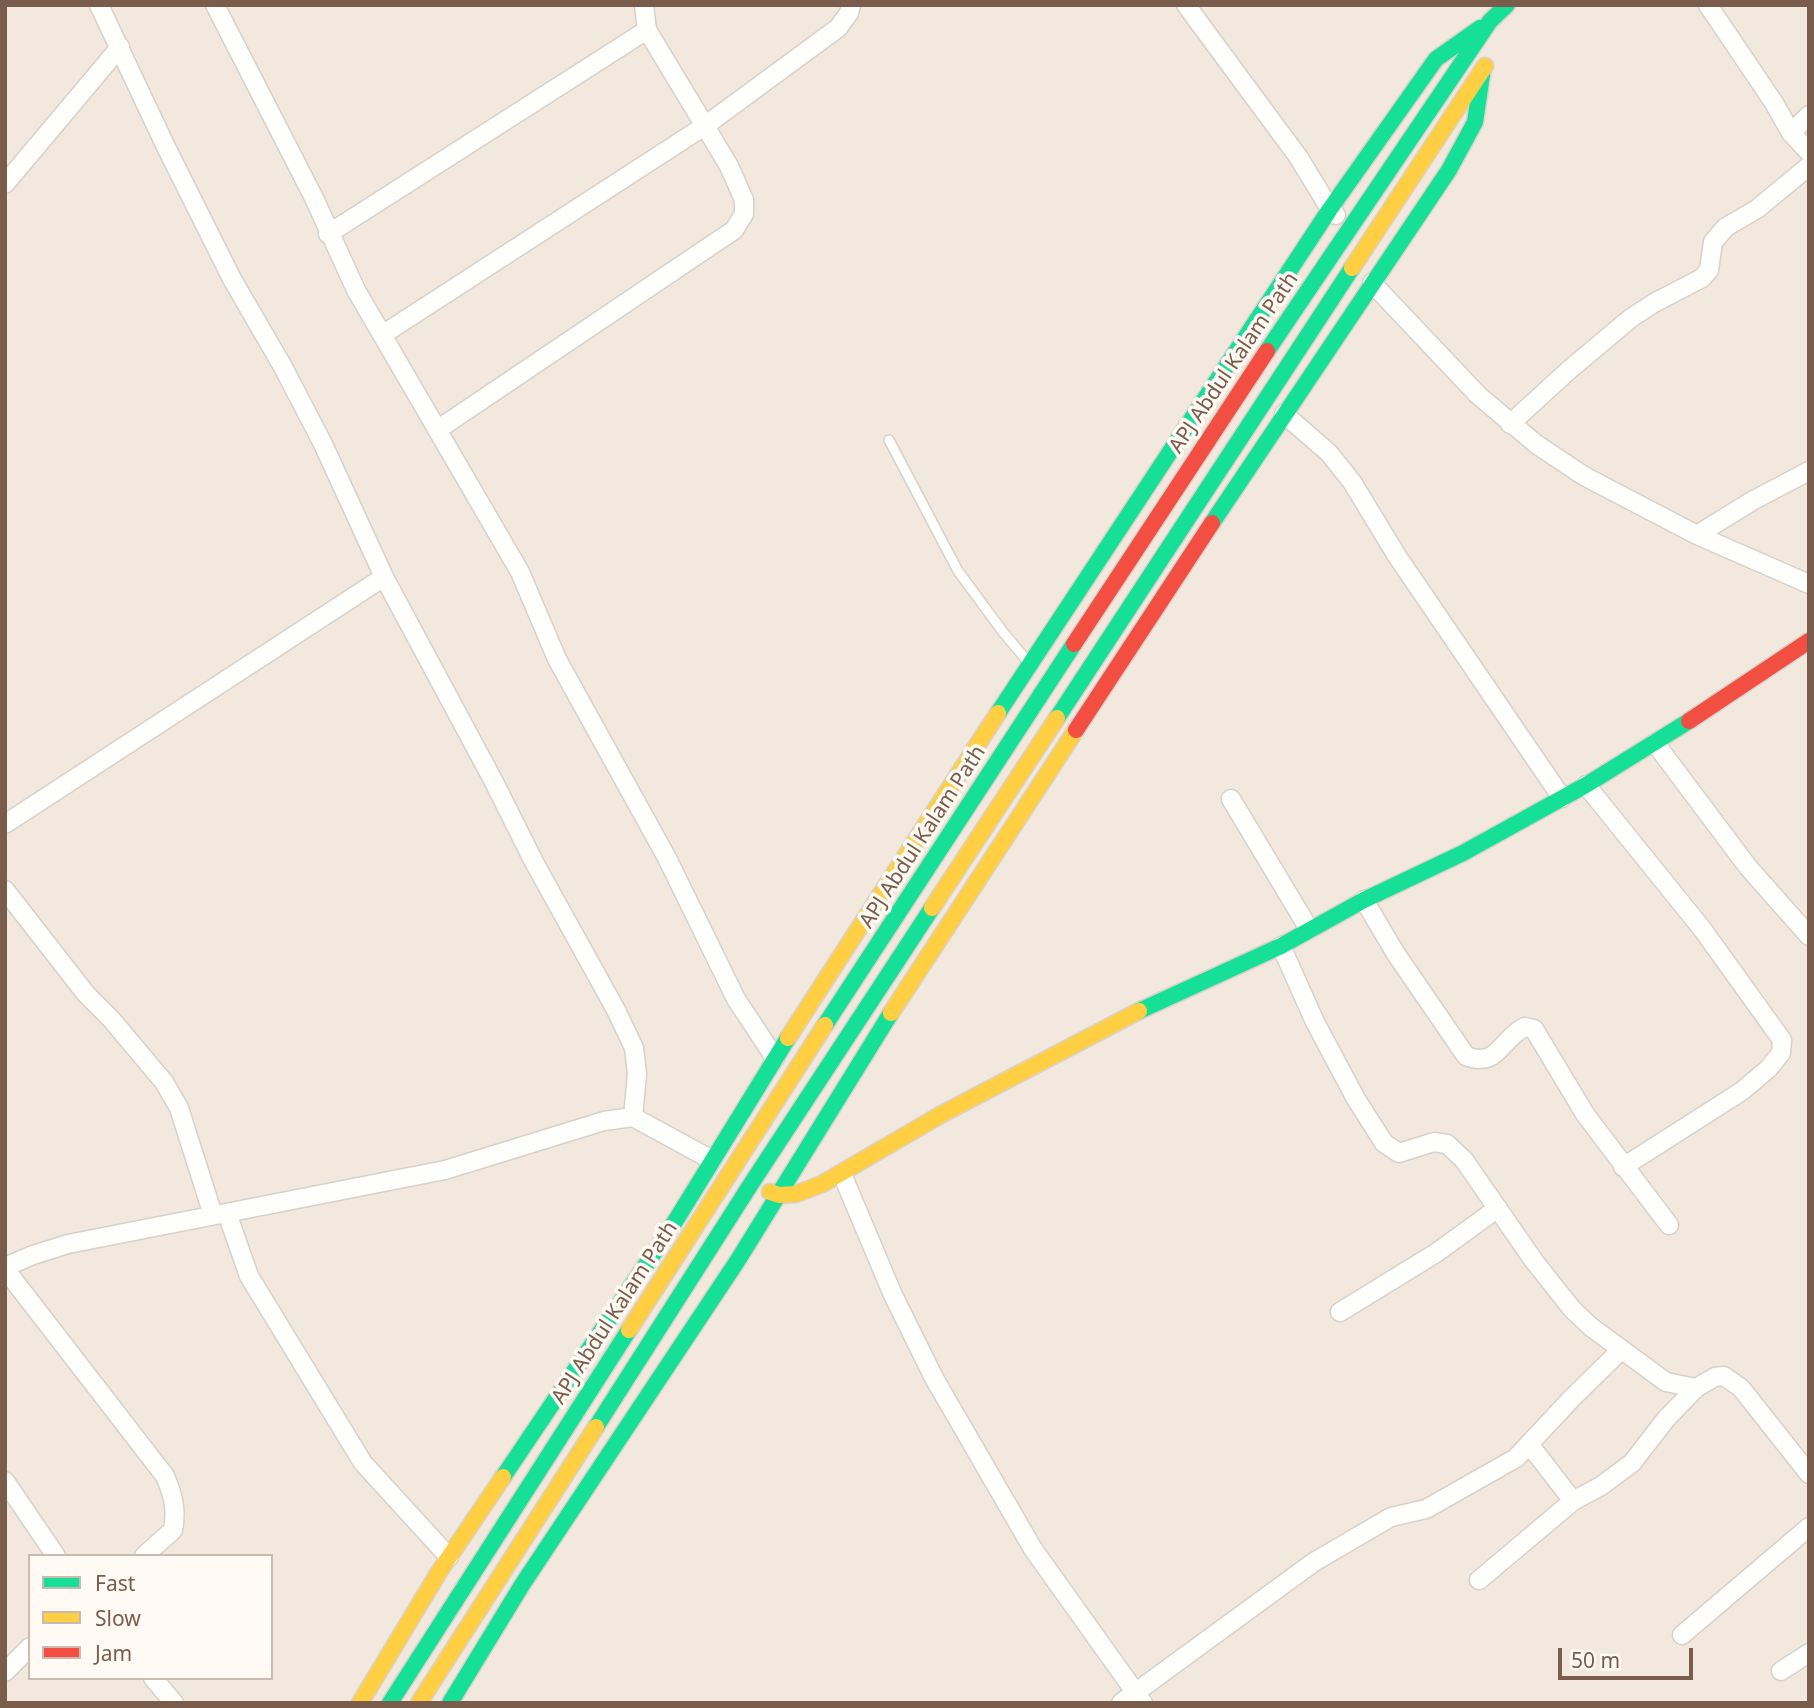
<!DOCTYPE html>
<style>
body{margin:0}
#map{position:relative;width:1814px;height:1708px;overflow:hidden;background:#f9f5f0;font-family:"Noto Sans",sans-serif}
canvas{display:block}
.frame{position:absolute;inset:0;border:7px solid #7a5c4d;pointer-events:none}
.legend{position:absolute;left:28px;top:1554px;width:245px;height:126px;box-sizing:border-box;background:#fffaf3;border:2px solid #cabbb1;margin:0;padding:9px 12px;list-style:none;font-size:21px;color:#7a5c4d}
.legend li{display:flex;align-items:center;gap:14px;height:35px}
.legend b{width:35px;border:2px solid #cabbb1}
.scale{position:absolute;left:1558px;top:1648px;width:135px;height:32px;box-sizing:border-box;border:4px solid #7a5c4d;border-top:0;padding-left:9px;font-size:21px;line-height:24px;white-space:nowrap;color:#7a5c4d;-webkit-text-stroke:5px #fffaf3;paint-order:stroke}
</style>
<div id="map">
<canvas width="1814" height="1708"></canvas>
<div class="frame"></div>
<ul class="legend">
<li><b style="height:9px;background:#16e098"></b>Fast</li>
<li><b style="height:9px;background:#ffcf43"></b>Slow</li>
<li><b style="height:9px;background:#f24e42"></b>Jam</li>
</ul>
<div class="scale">50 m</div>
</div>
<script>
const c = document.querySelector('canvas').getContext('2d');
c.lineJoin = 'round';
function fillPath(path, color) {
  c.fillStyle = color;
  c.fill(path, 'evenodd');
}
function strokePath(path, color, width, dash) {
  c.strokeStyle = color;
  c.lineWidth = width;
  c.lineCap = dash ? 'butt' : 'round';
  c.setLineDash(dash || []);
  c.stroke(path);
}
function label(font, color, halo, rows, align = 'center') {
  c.font = font + ' "Noto Sans",sans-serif';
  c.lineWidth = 7;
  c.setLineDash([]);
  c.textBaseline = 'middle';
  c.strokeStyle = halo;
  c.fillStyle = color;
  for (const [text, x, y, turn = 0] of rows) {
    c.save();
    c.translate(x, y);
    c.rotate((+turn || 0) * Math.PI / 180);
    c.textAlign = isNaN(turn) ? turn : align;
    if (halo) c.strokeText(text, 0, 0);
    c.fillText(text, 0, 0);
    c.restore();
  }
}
fillPath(new Path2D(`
 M 5,5 L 1809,5 L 1809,1703 L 5,1703 ZM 30,1556 L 271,1556 L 271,1678 L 30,1678 Z`), '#f2e8de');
const lane = new Path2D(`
 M 889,440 L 958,571 L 1003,632 L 1029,663`);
const street = new Path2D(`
 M 99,5 L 166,147 L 232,279 L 283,367 L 323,444 L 384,577 L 494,782 L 534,862 L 616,1010 L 634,1048 L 637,1074 L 633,1117
 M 215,5 L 314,198 L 356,290 L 520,572 L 557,659 L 667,858 L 736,999 L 775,1058
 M 1186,5 L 1299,158 L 1330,209 L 1336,215
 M 1708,5 L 1774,103 L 1791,133 L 1809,152
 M 1791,133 L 1809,115
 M 5,184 L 120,47
 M 328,234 L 647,30
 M 1372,283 L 1478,395 L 1536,444 L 1584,476 L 1697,535 L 1809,584
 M 382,335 L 706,125 L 838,28 L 849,13 L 851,5
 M 1284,414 L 1329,453 L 1352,482 L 1397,556 L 1562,798
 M 1510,424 L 1569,370 L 1631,318 L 1654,303 L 1702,278 L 1709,270 L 1713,242 L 1726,227 L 1757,209 L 1809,166
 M 437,430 L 734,230 L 744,214 L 744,200 L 729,166 L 647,30 L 644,5
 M 1697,535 L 1752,501 L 1809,471
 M 1655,743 L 1748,867 L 1809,936
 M 1586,785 L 1703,930 L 1782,1040 L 1781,1053 L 1768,1069 L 1742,1091 L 1623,1167
 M 1231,799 L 1309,929
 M 5,824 L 384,577
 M 5,890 L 86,994 L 111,1019 L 164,1082 L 179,1108 L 213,1215
 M 1364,900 L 1396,954 L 1466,1056 C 1498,1069 1501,1038 1525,1027 L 1534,1029 L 1585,1114 L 1669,1225
 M 1281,946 L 1315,1022 L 1356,1099 L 1384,1143 L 1399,1153 L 1434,1142 L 1447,1144 L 1464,1160 L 1534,1261 L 1572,1309 L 1591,1327 L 1666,1382 L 1696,1388
 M 842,1174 L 893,1295 L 934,1378 L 1033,1549 L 1143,1703
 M 227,1213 L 249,1276 L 363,1463 L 449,1557
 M 5,1267 L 33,1255 L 68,1244 L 445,1170 L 604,1121 L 633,1117 L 712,1160
 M 5,1269 L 165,1476 C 173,1495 177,1509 173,1530 L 144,1556
 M 1340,1312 L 1436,1253 L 1498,1208
 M 1529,1444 L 1573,1501
 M 5,1481 L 56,1556
 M 1479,1580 L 1573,1501 L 1601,1486 L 1632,1463 L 1666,1419 L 1696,1388 L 1715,1377 L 1724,1376 L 1741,1388 L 1809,1474
 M 1682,1635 L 1809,1527
 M 1781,1671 L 1809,1653
 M 5,1672 L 30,1647
 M 153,1678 L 174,1703
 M 1121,1703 L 1314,1562 L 1391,1517 L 1426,1509 L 1516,1458 L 1572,1398 L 1621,1350`);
const fast = new Path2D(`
 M 1267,351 L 1490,21 L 1507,5
 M 1212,523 L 1449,170 L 1475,122 L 1482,75
 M 998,713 L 1330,209 L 1436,59 L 1480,28
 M 1057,718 L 1352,268
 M 1139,1011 L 1281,946 L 1364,900 L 1463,853 L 1586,785 L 1689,721
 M 825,1025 L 1074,644
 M 596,1427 L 751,1184 L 932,908
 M 503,1477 L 676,1220 L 788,1038
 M 390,1703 L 629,1330
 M 450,1703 L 522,1585 L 738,1260 L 891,1013`);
const slow = new Path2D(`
 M 1352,268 L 1485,66
 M 932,908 L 1057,718
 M 891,1013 L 1076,730
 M 788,1038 L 998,713
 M 770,1192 L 779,1195 L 796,1194 L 822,1184 L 942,1114 L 1139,1011
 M 629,1330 L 825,1025
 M 360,1703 L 439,1572 L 503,1477
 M 419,1703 L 596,1427`);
const jam = new Path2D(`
 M 1074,644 L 1267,351
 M 1689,721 L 1809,641
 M 1076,730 L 1212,523`);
strokePath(lane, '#d7d1cb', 12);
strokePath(street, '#d7d1cb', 21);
strokePath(fast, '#d9d2cb', 19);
strokePath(slow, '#d9d2cb', 19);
strokePath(jam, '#d9d2cb', 19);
strokePath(lane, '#fefefd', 9);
strokePath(street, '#fefefd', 18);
strokePath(fast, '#16e098', 16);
strokePath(slow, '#ffcf43', 16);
strokePath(jam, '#f24e42', 16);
label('21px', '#7a5c4d', '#fffaf3', [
 ["APJ Abdul Kalam Path",1234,363,-56],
 ["APJ Abdul Kalam Path",923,837,-57],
 ["APJ Abdul Kalam Path",615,1313,-57]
]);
</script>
